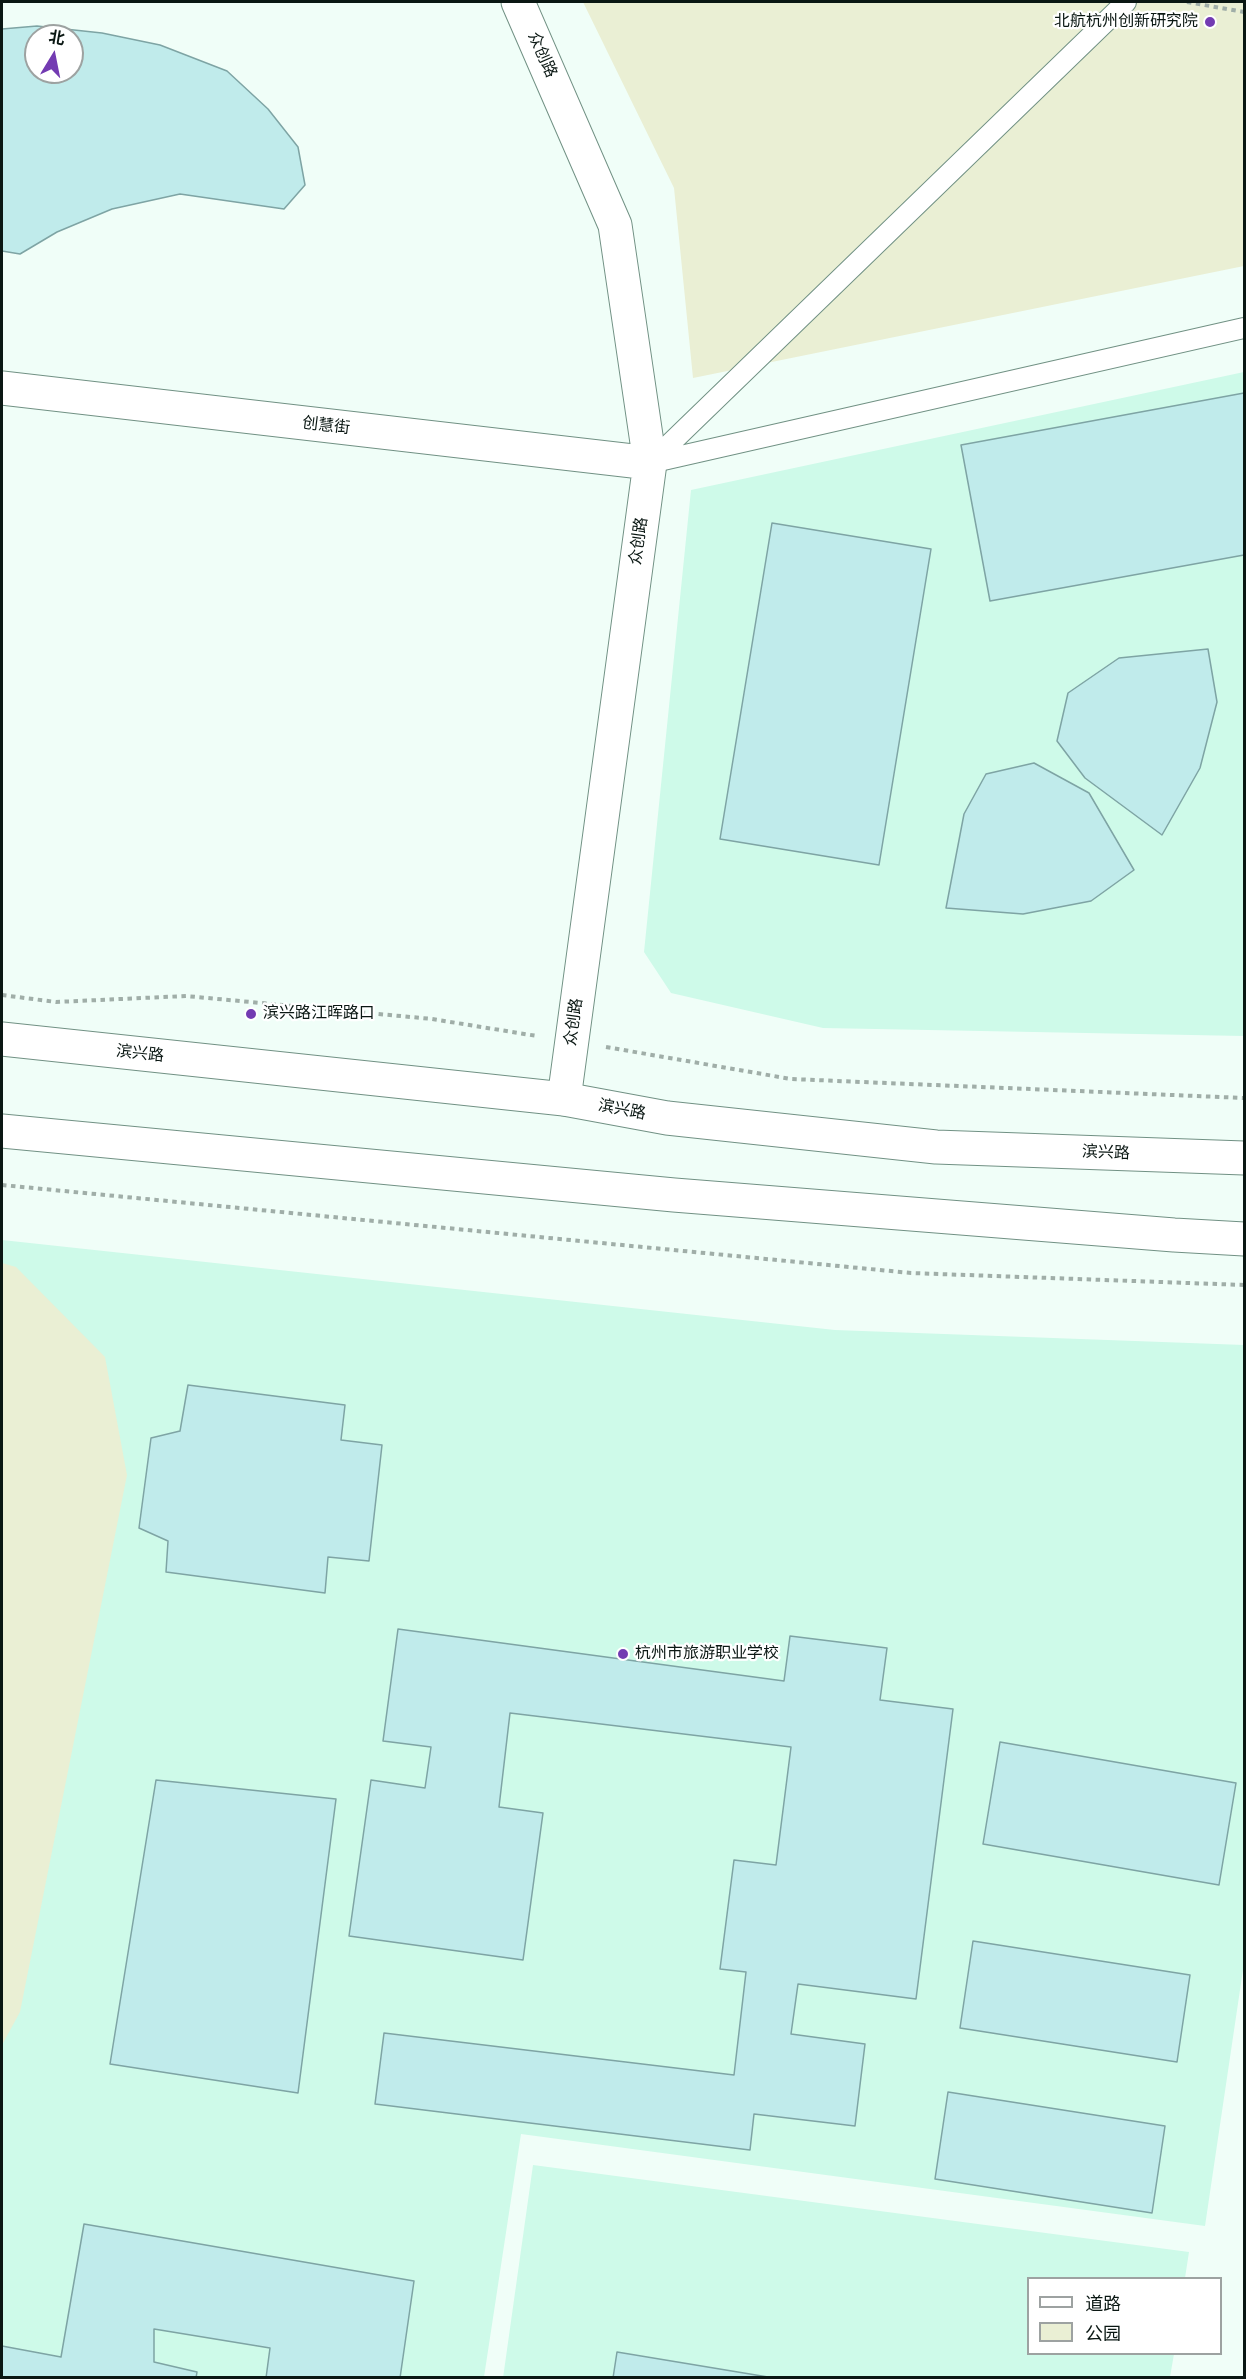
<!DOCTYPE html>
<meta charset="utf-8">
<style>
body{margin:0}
#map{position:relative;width:1246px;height:2379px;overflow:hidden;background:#f0fef8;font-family:Helvetica,"Noto Sans SC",sans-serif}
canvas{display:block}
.frame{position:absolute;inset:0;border:3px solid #0a1713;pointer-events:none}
.legend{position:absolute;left:1027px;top:2277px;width:195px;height:78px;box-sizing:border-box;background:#fff;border:2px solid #9da2a1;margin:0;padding:8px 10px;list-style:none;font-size:18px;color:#0a1713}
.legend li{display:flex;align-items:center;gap:12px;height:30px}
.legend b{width:30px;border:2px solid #9da2a1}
.north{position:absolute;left:24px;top:24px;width:60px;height:60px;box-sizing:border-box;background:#fff;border:2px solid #9da2a1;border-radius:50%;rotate:10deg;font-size:16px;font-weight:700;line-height:24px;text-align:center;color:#0a1713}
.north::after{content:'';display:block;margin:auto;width:21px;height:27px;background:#733bb2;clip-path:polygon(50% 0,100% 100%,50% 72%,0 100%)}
</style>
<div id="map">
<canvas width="1246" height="2379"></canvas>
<div class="frame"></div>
<ul class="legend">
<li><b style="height:8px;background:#fff"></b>道路</li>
<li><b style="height:16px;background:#eaefd4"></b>公园</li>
</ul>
<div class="north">北</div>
</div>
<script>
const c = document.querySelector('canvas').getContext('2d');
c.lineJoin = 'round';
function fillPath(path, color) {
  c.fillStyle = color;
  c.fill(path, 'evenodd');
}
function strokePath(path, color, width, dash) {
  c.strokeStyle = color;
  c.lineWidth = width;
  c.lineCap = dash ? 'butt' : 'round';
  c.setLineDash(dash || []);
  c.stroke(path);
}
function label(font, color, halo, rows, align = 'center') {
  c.font = font + ' Helvetica,"Noto Sans SC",sans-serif';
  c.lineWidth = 4.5;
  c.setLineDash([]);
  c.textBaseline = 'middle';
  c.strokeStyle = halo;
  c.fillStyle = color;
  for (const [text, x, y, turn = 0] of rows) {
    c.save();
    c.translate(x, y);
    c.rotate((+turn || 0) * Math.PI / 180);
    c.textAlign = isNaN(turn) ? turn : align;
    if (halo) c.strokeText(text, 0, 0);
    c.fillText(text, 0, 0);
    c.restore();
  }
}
fillPath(new Path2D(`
 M 1244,372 L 1244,1036 L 823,1028 L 671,993 L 644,952 L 691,490 Z
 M 2,1240 L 835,1330 L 1244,1345 L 1244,1963 L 1205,2226 L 521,2134 L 484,2377 L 2,2377 Z
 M 533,2165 L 1189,2252 L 1185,2278 L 1028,2278 L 1028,2354 L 1174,2354 L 1170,2377 L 503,2378 Z`), '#cefae9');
fillPath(new Path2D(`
 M 583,2 L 1244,2 L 1244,266 L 693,378 L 674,188 Z
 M 2,1263 L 16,1267 L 105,1357 L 127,1475 L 20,2012 L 2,2045 Z`), '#eaefd4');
const building = new Path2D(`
 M 37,26 L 102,33 L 160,45 L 227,71 L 268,109 L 298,147 L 305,185 L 284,209 L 180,194 L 112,209 L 57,232 L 20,254 L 2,251 L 2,29 ZM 36,36 L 72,36 L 72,72 L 36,72 Z
 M 1244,393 L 1244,555 L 990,601 L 961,445 Z
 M 772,523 L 931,549 L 879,865 L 720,839 Z
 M 1208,649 L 1217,702 L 1200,768 L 1162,835 L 1085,778 L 1057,741 L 1068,693 L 1119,658 Z
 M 1034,763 L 1089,793 L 1134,870 L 1091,901 L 1023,914 L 946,908 L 964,814 L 986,774 Z
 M 188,1385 L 345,1405 L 341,1440 L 382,1445 L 369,1561 L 328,1557 L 325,1593 L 166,1572 L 168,1541 L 139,1528 L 151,1438 L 180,1431 Z
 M 398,1629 L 784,1681 L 790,1636 L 887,1648 L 880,1700 L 953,1709 L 916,1999 L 798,1984 L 791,2034 L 865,2044 L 855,2126 L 754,2114 L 750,2150 L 375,2104 L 384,2033 L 734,2075 L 746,1972 L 720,1969 L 734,1860 L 776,1865 L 791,1747 L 510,1713 L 499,1807 L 543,1813 L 523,1960 L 349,1936 L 371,1780 L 425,1788 L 431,1747 L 383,1741 Z
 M 1000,1742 L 1236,1783 L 1219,1885 L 983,1844 Z
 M 156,1780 L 336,1799 L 298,2093 L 110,2064 Z
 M 973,1941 L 1190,1975 L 1177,2062 L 960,2028 Z
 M 948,2092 L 1165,2126 L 1152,2213 L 935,2179 Z
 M 84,2224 L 414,2281 L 400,2378 L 266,2378 L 270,2348 L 154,2329 L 154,2362 L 197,2372 L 196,2378 L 2,2378 L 2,2346 L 61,2357 Z
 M 617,2352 L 774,2378 L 613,2378 Z`);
fillPath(building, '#c0ebeb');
strokePath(building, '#7ea4a4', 1.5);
const lane = new Path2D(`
 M 650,463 L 1126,2
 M 650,463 L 1244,328`);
const street = new Path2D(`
 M 518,2 L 615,225 L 650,463 L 564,1099
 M 2,388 L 650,463`);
const primary = new Path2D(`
 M 2,1039 L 564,1099 L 667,1118 L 936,1147 L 1244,1158
 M 2,1131 L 674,1195 L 1174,1235 L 1244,1239`);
strokePath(lane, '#719184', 22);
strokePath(street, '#719184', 35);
strokePath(primary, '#719184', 35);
strokePath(new Path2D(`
 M 1187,2 L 1244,12
 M 2,995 L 56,1002 L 186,996 L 432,1019 L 537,1036
 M 606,1047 L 791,1079 L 1244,1098
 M 2,1185 L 911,1273 L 1244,1285`), '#a0aea8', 4, [4.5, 4.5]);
strokePath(lane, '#fff', 20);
strokePath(street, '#fff', 33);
strokePath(primary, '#fff', 33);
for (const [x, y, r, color] of [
 [1210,22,6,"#733bb2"],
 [251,1014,6,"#733bb2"],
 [623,1654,6,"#733bb2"]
]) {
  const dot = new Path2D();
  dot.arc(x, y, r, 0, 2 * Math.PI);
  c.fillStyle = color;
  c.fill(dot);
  strokePath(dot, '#fff', 2);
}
label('16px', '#0a1713', '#fff', [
 ["北航杭州创新研究院",1198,22,"right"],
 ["滨兴路江晖路口",263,1014],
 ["杭州市旅游职业学校",635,1654]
], 'left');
label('16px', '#0a1713', '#fff', [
 ["众创路",542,55,66],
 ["创慧街",326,426,7],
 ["众创路",639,541,-82],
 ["众创路",574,1022,-82],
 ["滨兴路",140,1054,6],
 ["滨兴路",622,1110,11],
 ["滨兴路",1106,1153,2]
]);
</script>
